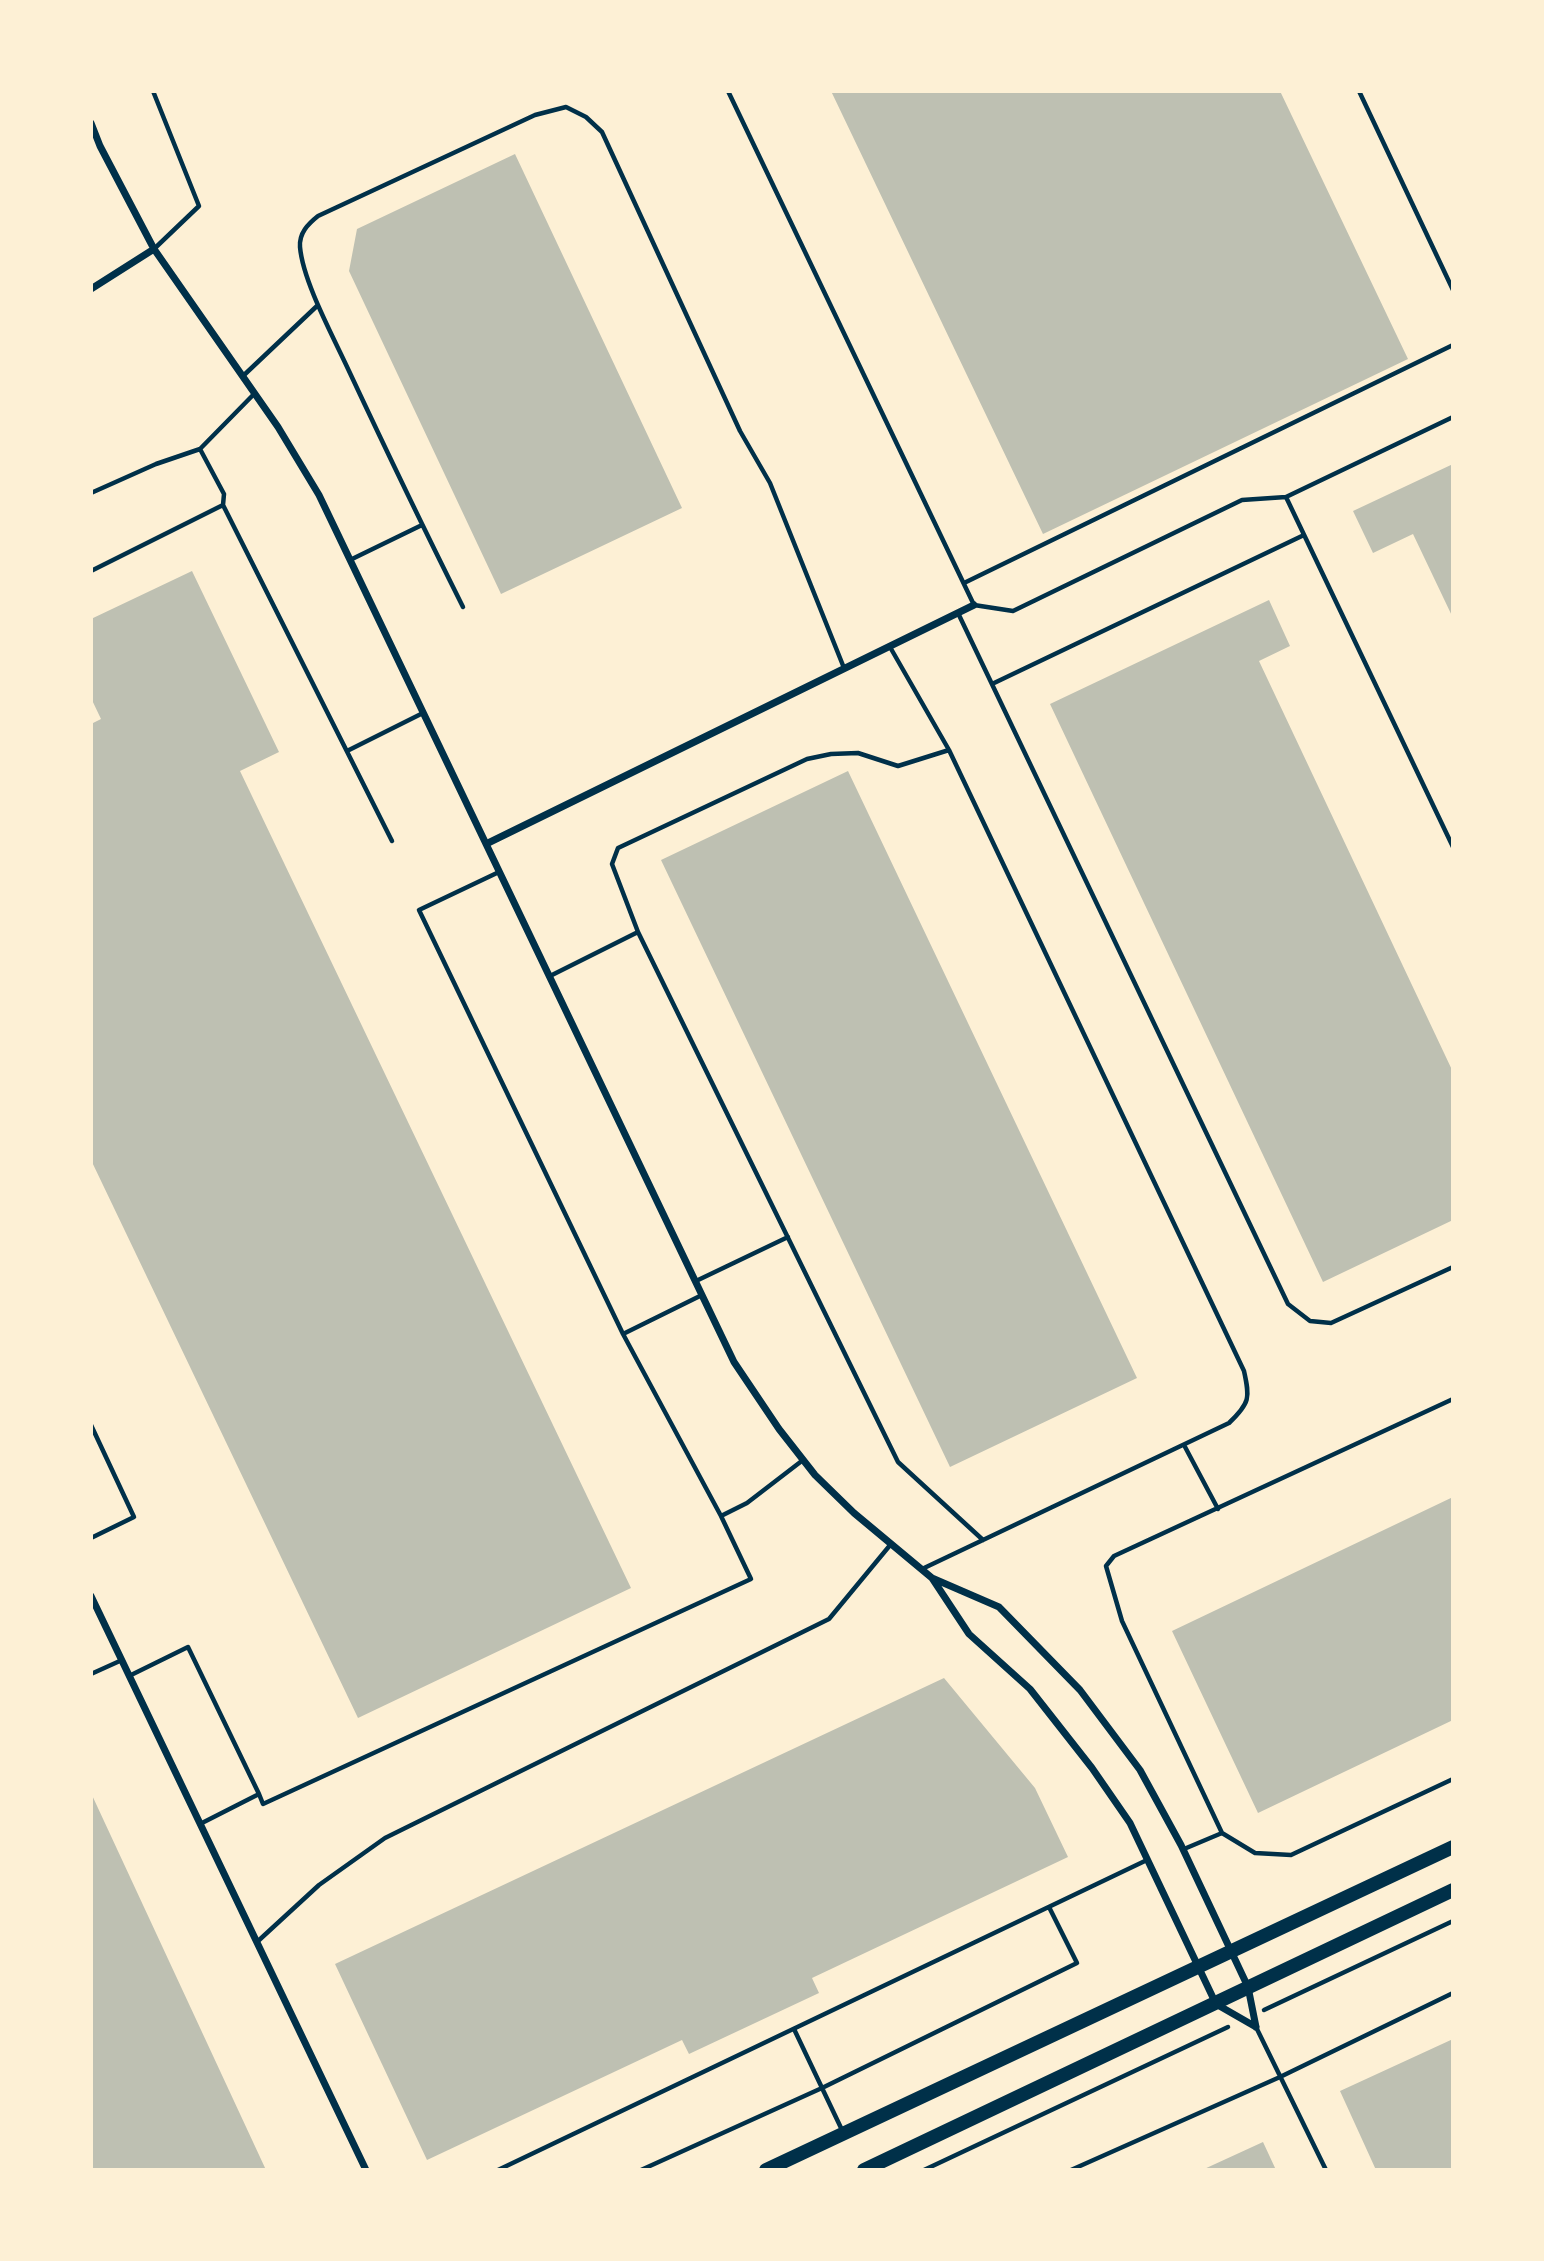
<!DOCTYPE html>
<style>
body{margin:0}
#map{position:relative;width:1544px;height:2261px;overflow:hidden;background:#fdf0d5;font-family:Lato,sans-serif}
canvas{display:block}
.frame{position:absolute;inset:0;border:93px solid #fdf0d5;pointer-events:none}
</style>
<div id="map">
<canvas width="1544" height="2261"></canvas>
<div class="frame"></div>
</div>
<script>
const c = document.querySelector('canvas').getContext('2d');
c.lineJoin = 'round';
function fillPath(path, color) {
  c.fillStyle = color;
  c.fill(path, 'evenodd');
}
function strokePath(path, color, width, dash) {
  c.strokeStyle = color;
  c.lineWidth = width;
  c.lineCap = dash ? 'butt' : 'round';
  c.setLineDash(dash || []);
  c.stroke(path);
}
fillPath(new Path2D(`
 M 831,91 L 1280,91 L 1408,359 L 1043,534 Z
 M 515,154 L 682,508 L 501,594 L 349,271 L 357,229 Z
 M 1453,464 L 1453,618 L 1413,534 L 1373,553 L 1353,511 Z
 M 192,571 L 279,752 L 240,771 L 631,1588 L 358,1718 L 91,1160 L 91,724 L 101,719 L 91,698 L 91,619 Z
 M 1269,600 L 1290,646 L 1259,661 L 1453,1072 L 1453,1220 L 1323,1282 L 1050,704 Z
 M 848,771 L 1137,1378 L 950,1467 L 661,860 Z
 M 1453,1497 L 1453,1720 L 1258,1813 L 1172,1631 Z
 M 944,1678 L 1035,1788 L 1068,1857 L 812,1978 L 819,1993 L 689,2054 L 682,2040 L 427,2160 L 335,1964 Z
 M 91,1793 L 266,2170 L 91,2170 Z
 M 1453,2039 L 1453,2170 L 1376,2170 L 1340,2091 Z
 M 1263,2142 L 1276,2170 L 1202,2170 Z`), '#bec0b2');
strokePath(new Path2D(`
 M 1264,2010 L 1453,1921
 M 924,2170 L 1228,2027`), '#003049', 4.5);
strokePath(new Path2D(`
 M 153,91 L 199,206 L 154,249
 M 728,91 L 974,605 L 1013,611 L 1242,500 L 1286,497 L 1453,847
 M 1359,91 L 1453,290
 M 243,376 L 318,305
 M 91,493 L 156,464 L 200,449 L 254,394
 M 1286,497 L 1453,417
 M 223,505 L 392,841
 M 350,560 L 422,525
 M 91,571 L 223,505 L 224,494 L 200,449
 M 964,583 L 1453,345
 M 463,607 C 424,529 386,450 349,371 C 334,338 303,282 300,247 C 299,233 308,224 318,216 L 535,115 L 566,107 L 586,117 L 602,132 L 740,431 L 770,483 L 844,668
 M 958,613 L 1288,1304 L 1310,1321 L 1331,1323 L 1453,1267
 M 890,647 L 949,750 L 1244,1371 C 1250,1398 1250,1403 1229,1423 L 922,1569
 M 992,684 L 1304,535
 M 347,751 L 423,713
 M 499,872 L 419,910 L 623,1334 L 702,1295
 M 638,932 L 612,864 L 618,848 L 807,759 L 831,754 L 858,753 L 898,766 L 949,750
 M 550,976 L 638,932 L 898,1462 L 983,1540
 M 696,1281 L 788,1237
 M 623,1334 L 721,1516 L 747,1503 L 803,1460
 M 1453,1399 L 1114,1556 L 1106,1566 L 1122,1621 L 1222,1833 L 1255,1853 L 1291,1855 L 1453,1779
 M 91,1425 L 134,1517 L 91,1538
 M 1184,1445 L 1218,1509
 M 91,1674 L 122,1660
 M 129,1676 L 188,1647 L 259,1794 L 200,1824
 M 259,1794 L 263,1804 L 751,1579 L 721,1516
 M 1184,1849 L 1222,1833
 M 257,1942 L 319,1885 L 385,1838 L 829,1619 L 891,1544
 M 1256,2027 L 1326,2170
 M 794,2029 L 842,2130
 M 498,2170 L 1147,1860
 M 641,2170 L 822,2088 L 1077,1963 L 1049,1907
 M 1071,2170 L 1280,2077 L 1453,1993`), '#003049', 4.5);
strokePath(new Path2D(`
 M 91,123 L 100,146 L 154,249 L 278,427 L 319,495 L 734,1362 L 779,1429 L 815,1475 L 854,1513 L 932,1578 L 969,1634 L 1030,1689 L 1092,1768 L 1130,1823 L 1216,2004 L 1256,2027
 M 91,289 L 154,249
 M 486,844 L 974,605
 M 932,1578 L 999,1607 L 1080,1690 L 1140,1770 L 1181,1845 L 1248,1987 L 1256,2027
 M 91,1596 L 366,2170`), '#003049', 7);
strokePath(new Path2D(`
 M 766,2170 L 1453,1847
 M 864,2170 L 1453,1890`), '#003049', 14);
</script>
